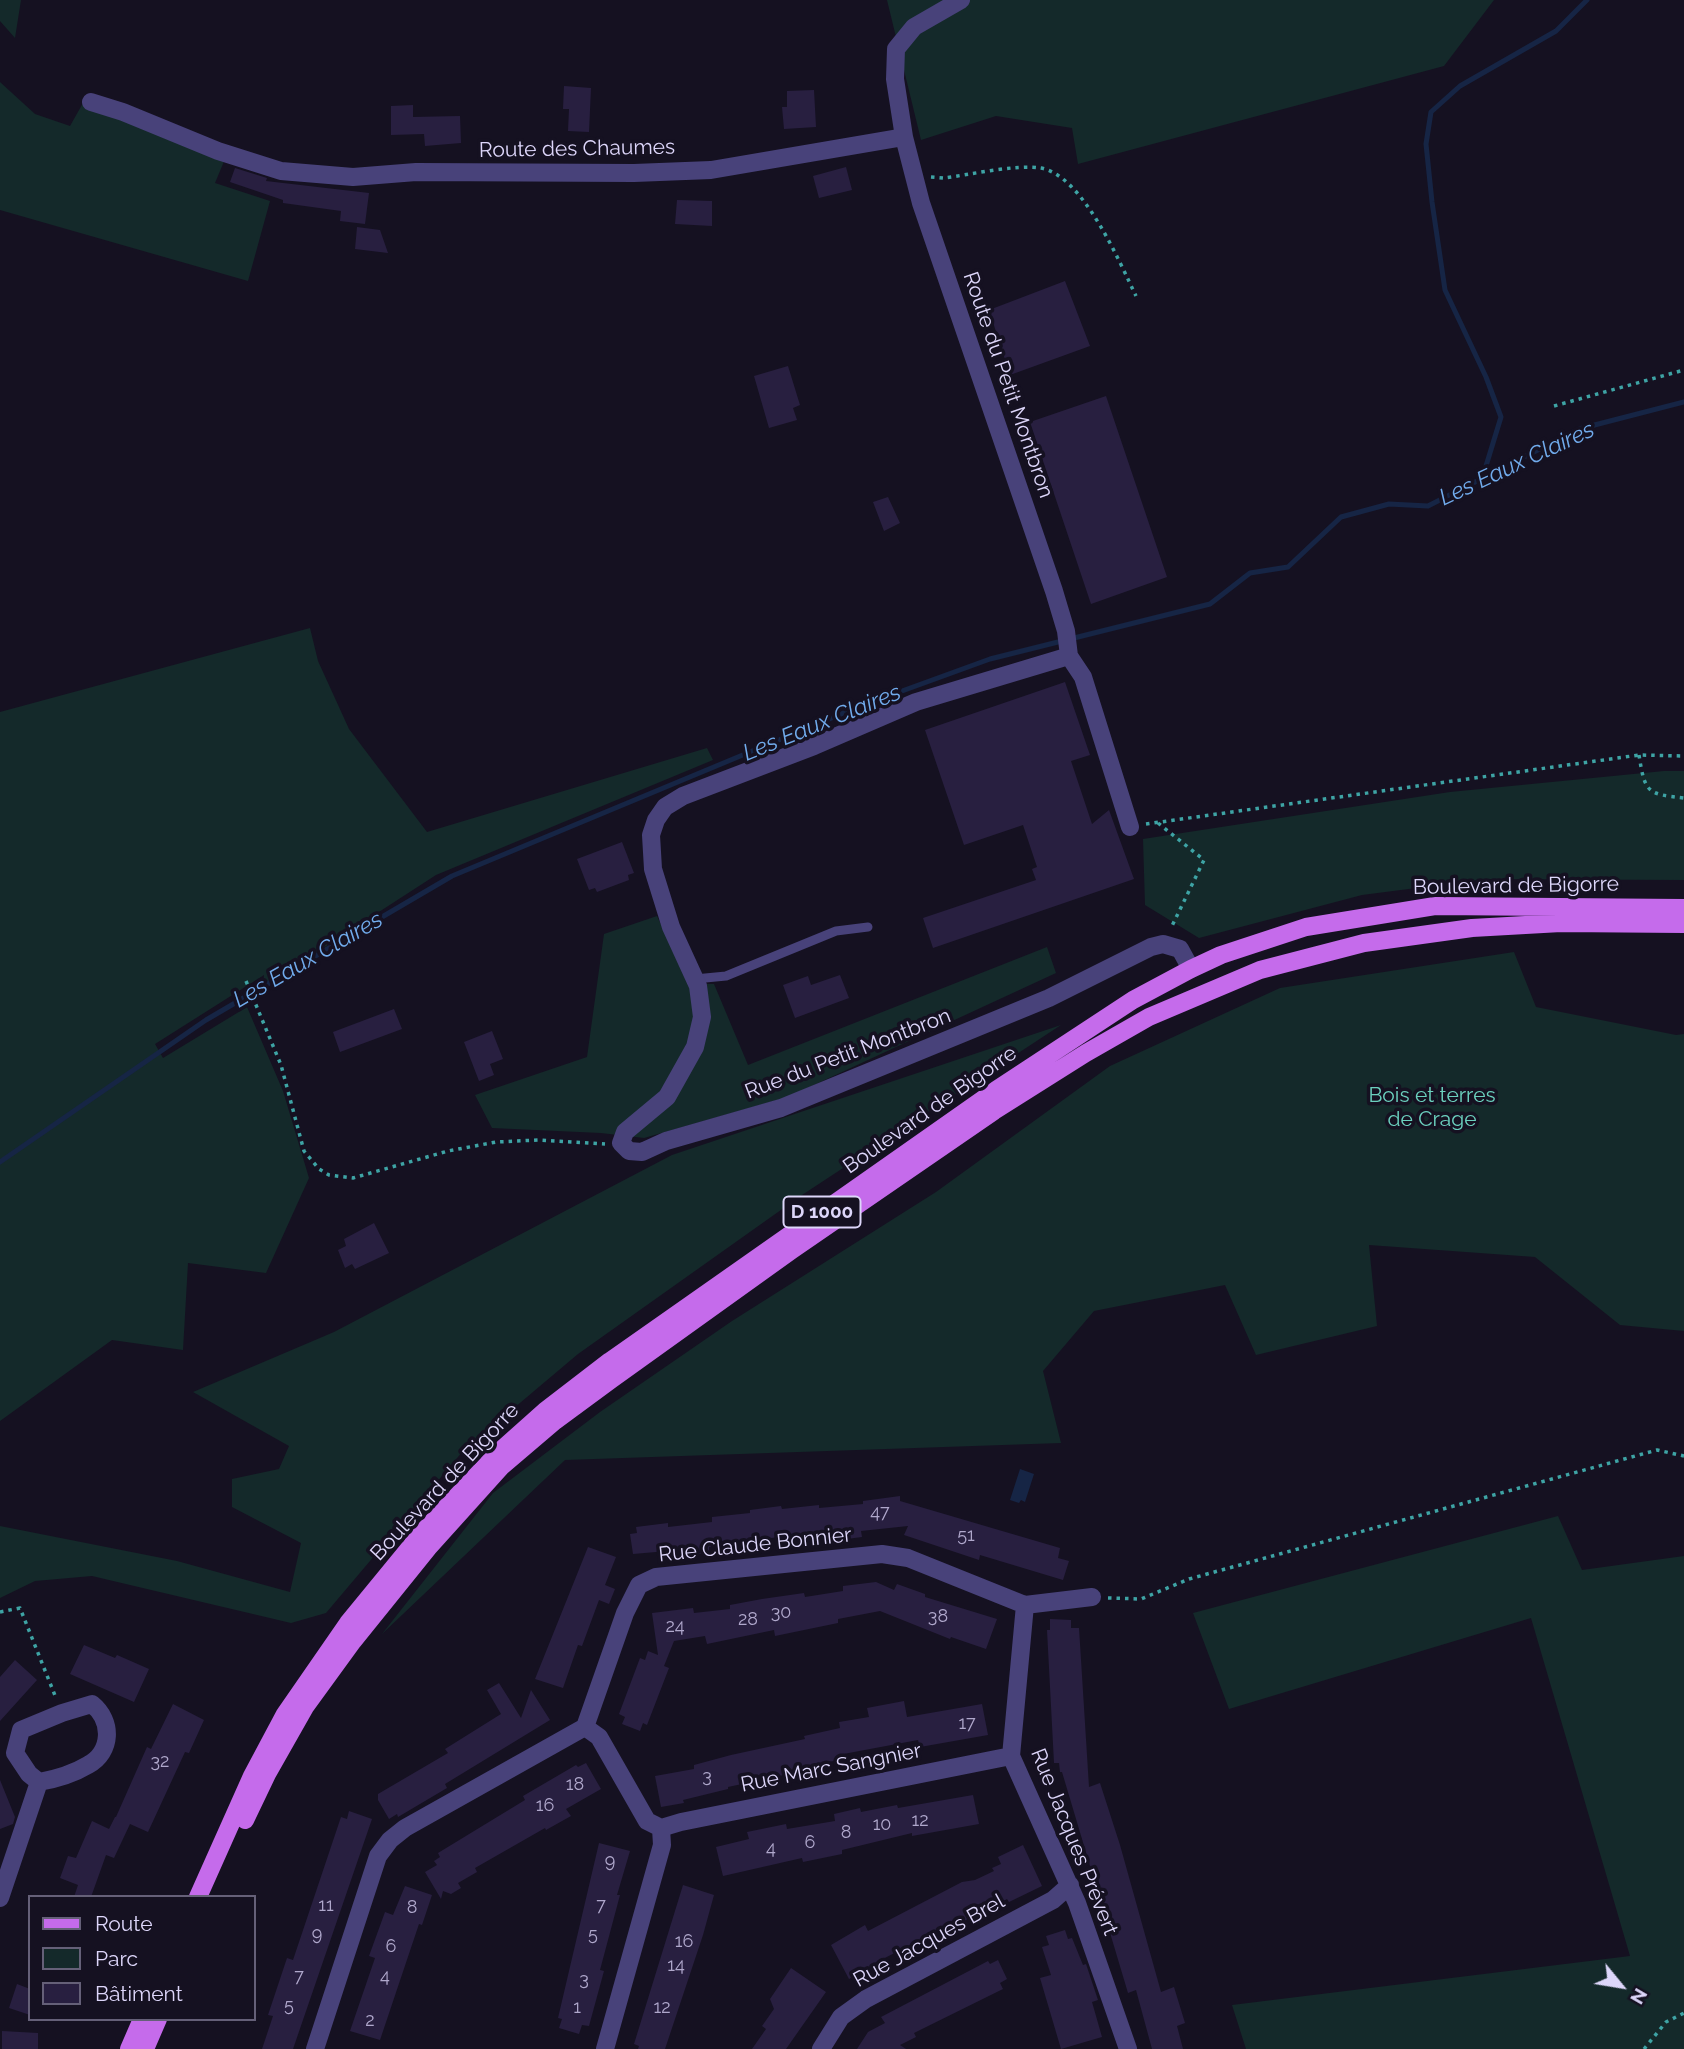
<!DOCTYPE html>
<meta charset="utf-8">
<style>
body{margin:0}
#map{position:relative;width:1684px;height:2049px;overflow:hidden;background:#151121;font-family:Raleway,sans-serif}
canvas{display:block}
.legend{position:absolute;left:28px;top:1895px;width:228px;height:126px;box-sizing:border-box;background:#151121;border:2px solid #656078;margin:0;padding:9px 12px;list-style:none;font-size:21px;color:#ddd6fa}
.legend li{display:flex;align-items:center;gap:14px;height:35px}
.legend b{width:35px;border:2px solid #656078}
.north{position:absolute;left:1586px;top:1951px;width:70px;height:70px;-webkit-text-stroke:5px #151121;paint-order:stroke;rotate:120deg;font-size:19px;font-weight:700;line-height:28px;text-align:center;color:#ddd6fa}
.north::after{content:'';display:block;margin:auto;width:24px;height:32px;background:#ddd6fa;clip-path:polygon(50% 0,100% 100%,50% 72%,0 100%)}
</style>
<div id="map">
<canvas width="1684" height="2049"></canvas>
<ul class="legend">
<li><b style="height:9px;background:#c56beb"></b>Route</li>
<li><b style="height:19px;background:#14292a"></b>Parc</li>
<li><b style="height:19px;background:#281f40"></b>Bâtiment</li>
</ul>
<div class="north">N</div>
</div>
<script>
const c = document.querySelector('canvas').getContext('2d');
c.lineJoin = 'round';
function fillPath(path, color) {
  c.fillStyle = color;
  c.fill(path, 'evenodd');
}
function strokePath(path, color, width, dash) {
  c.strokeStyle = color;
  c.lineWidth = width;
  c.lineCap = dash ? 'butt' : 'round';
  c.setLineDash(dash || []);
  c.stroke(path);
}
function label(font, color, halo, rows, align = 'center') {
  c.font = font + ' Raleway,sans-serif';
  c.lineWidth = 7;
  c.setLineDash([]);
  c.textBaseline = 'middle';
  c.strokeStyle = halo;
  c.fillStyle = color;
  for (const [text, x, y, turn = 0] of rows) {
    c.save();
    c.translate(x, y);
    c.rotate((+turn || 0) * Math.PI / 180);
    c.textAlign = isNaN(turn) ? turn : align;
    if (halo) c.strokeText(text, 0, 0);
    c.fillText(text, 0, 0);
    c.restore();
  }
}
fillPath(new Path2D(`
 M 0,0 L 21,0 L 15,38 L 0,21 Z
 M 887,0 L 1494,0 L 1444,66 L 1078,164 L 1072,128 L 996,116 L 921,140 Z
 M 0,82 L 35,114 L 70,126 L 83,103 L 225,159 L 215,183 L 270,201 L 248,281 L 0,210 Z
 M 310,628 L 318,661 L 349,729 L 427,832 L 707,748 L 713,760 L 436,875 L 263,987 L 264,975 L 155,1044 L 163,1058 L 247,1007 L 283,1091 L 309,1178 L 266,1273 L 188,1263 L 183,1350 L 112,1340 L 0,1421 L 0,712 Z
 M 1664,771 L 1684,771 L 1684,880 L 1486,879 L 1362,895 L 1199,938 L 1145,905 L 1143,839 L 1450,792 Z
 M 657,916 L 689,984 L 714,984 L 748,1065 L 1047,947 L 1056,973 L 788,1097 L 644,1138 L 601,1133 L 492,1128 L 475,1095 L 587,1057 L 604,934 Z
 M 1514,952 L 1536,1007 L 1676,1035 L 1684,1034 L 1684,1331 L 1620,1325 L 1535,1257 L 1369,1245 L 1377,1326 L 1256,1355 L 1225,1285 L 1094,1311 L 1043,1371 L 1061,1443 L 565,1460 L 382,1634 L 493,1493 L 600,1412 L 732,1321 L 936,1192 L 1110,1066 L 1280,988 Z
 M 1061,1025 L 802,1195 L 578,1354 L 463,1451 L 326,1613 L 291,1623 L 92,1576 L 35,1581 L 0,1598 L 0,1526 L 177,1561 L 290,1592 L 301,1543 L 232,1507 L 232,1479 L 279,1469 L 289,1446 L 193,1392 L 334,1332 L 672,1155 Z
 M 1558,1516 L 1582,1570 L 1684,1556 L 1684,2049 L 1246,2049 L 1232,2005 L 1630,1956 L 1531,1618 L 1229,1709 L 1193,1613 Z`), '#14292a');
fillPath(new Path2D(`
 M 1020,1469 L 1034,1474 L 1025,1502 L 1021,1500 L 1019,1503 L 1010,1500 Z`), '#162545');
strokePath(new Path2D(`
 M 1482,479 L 1501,417 L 1486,377 L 1445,290 L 1432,202 L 1426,144 L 1431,112 L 1460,86 L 1556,31 L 1587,0
 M 0,1162 L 206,1020 L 452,876 L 858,707 L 990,659 L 1210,604 L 1250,573 L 1288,567 L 1341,517 L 1389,504 L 1428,506 L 1579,429 L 1684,402`), '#162545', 5);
fillPath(new Path2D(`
 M 564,86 L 591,88 L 589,132 L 568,131 L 569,109 L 563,109 Z
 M 814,90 L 816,127 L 784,129 L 782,107 L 787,107 L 787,91 Z
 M 413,105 L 413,117 L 460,116 L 461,143 L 425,146 L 424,134 L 391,135 L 391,106 Z
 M 846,167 L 852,190 L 819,198 L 813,176 Z
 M 235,168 L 267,178 L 266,181 L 369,193 L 365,224 L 340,221 L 341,211 L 283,203 L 283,200 L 230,182 Z
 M 677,200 L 712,201 L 712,226 L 675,224 Z
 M 357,227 L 380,230 L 388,253 L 355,249 Z
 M 1065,281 L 1090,346 L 1010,375 L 989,310 Z
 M 788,366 L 800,405 L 793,408 L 797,420 L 769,428 L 754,376 Z
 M 1106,396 L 1167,577 L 1091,604 L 1030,422 Z
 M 888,497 L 900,523 L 884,531 L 873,502 Z
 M 1065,682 L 1090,755 L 1071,761 L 1092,824 L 1109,810 L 1134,879 L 933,948 L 923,918 L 1036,880 L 1032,869 L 1037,867 L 1023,825 L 964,845 L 925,730 Z
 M 622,842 L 634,873 L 628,875 L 629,880 L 597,892 L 595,888 L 589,890 L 577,859 Z
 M 840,975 L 849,998 L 795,1018 L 783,985 L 808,976 L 811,985 Z
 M 394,1009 L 402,1029 L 340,1052 L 333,1032 Z
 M 492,1031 L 503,1059 L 490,1064 L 494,1075 L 479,1081 L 464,1042 Z
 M 374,1223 L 389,1253 L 355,1269 L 352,1264 L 345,1268 L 338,1250 L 346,1246 L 344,1239 Z
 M 900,1496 L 900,1501 L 1060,1548 L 1058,1558 L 1069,1561 L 1063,1580 L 980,1555 L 979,1560 L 904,1535 L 908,1526 L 861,1531 L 862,1537 L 831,1541 L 830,1536 L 792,1540 L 792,1535 L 709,1547 L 709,1553 L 680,1556 L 679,1550 L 633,1554 L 630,1534 L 637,1533 L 636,1527 L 668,1523 L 668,1527 L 712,1522 L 712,1517 L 750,1513 L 750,1510 L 781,1506 L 782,1509 L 819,1505 L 819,1508 L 863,1504 L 863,1501 Z
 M 588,1547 L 616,1557 L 605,1585 L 615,1589 L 609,1604 L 599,1600 L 582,1646 L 578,1645 L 563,1688 L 535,1679 Z
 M 876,1582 L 894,1590 L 897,1584 L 925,1594 L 925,1597 L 997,1619 L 986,1649 L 951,1637 L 950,1639 L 880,1611 L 838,1619 L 838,1623 L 775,1636 L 774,1630 L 707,1644 L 705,1636 L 674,1641 L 664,1666 L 669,1668 L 647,1725 L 643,1723 L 640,1731 L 622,1724 L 625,1717 L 619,1714 L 640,1658 L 645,1660 L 648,1651 L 658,1655 L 652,1613 L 693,1608 L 694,1613 L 730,1609 L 730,1605 L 762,1599 L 804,1593 L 805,1597 L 843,1591 L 843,1586 Z
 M 1050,1619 L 1071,1620 L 1071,1628 L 1079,1628 L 1089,1787 L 1100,1783 L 1120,1845 L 1161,1992 L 1174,1987 L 1185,2023 L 1177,2026 L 1183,2049 L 1152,2049 L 1136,1990 L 1128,1993 L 1062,1772 L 1060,1772 L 1059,1763 L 1054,1763 L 1047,1630 L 1050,1630 Z
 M 84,1645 L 115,1658 L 117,1655 L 149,1669 L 134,1702 L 70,1674 Z
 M 15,1660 L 37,1680 L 0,1721 L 0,1677 Z
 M 499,1683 L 521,1718 L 531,1690 L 550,1720 L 445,1784 L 447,1788 L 398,1817 L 397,1814 L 389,1819 L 378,1800 L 378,1794 L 448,1753 L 445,1749 L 501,1714 L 487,1690 Z
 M 904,1701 L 907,1717 L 982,1704 L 988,1735 L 920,1747 L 918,1740 L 838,1755 L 839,1760 L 801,1767 L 802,1771 L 728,1787 L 728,1789 L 683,1800 L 684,1803 L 661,1807 L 655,1776 L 694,1769 L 694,1765 L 731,1755 L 805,1739 L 804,1736 L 840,1728 L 839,1722 L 869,1717 L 867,1708 Z
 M 173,1704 L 204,1720 L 189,1753 L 185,1752 L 148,1832 L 130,1824 L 114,1858 L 106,1855 L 91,1897 L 74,1897 L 78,1885 L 60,1878 L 68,1856 L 76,1858 L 92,1821 L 109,1829 L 115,1817 L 116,1817 L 147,1747 L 151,1749 Z
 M 586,1763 L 601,1789 L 566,1809 L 571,1816 L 546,1830 L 545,1828 L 475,1868 L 477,1872 L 458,1883 L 461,1888 L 451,1894 L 443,1891 L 441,1899 L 425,1872 L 437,1865 L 434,1861 L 440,1857 L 438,1853 L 525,1800 L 523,1796 L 576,1765 L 578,1767 Z
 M 0,1780 L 15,1817 L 13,1824 L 0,1829 Z
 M 973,1795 L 979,1824 L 912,1836 L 912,1833 L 842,1850 L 842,1854 L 803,1862 L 802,1858 L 723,1876 L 716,1847 L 749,1839 L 747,1832 L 786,1824 L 787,1829 L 835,1821 L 834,1814 L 860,1808 L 861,1812 L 897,1805 L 898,1808 Z
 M 349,1811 L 372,1819 L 293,2049 L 262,2049 L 273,2016 L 268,2015 L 287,1958 L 293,1960 L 341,1817 L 347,1819 Z
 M 599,1843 L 630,1851 L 617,1895 L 620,1895 L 600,1970 L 604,1971 L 589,2026 L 582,2025 L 579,2034 L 559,2028 L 562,2019 L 558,2018 Z
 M 1023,1845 L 1042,1886 L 1009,1902 L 1007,1899 L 958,1924 L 957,1921 L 875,1963 L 876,1964 L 849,1979 L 831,1945 L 865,1925 L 868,1931 L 962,1882 L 975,1880 L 994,1871 L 992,1868 L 1001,1864 L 998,1857 Z
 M 683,1885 L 714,1895 L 703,1935 L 665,2049 L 638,2049 L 639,2046 L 634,2044 Z
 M 405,1886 L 432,1895 L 422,1925 L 419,1924 L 380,2040 L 350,2031 L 375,1958 L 369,1956 L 385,1912 L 393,1915 Z
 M 1065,1930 L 1068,1939 L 1072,1938 L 1083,1965 L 1086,1964 L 1098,2000 L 1092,2002 L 1102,2037 L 1061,2049 L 1040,1978 L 1051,1975 L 1042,1947 L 1049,1945 L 1046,1936 Z
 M 998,1960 L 1007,1979 L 1000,1983 L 1003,1989 L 914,2033 L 916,2037 L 900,2045 L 906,2049 L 857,2049 L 868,2032 L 885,2023 L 881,2017 L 988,1961 L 990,1964 Z
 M 791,1968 L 826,1992 L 786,2049 L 752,2049 L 766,2029 L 762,2026 L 774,2009 L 770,1999 Z
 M 17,1984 L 30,1989 L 30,2015 L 9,2008 Z
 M 2,2031 L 38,2033 L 38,2049 L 2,2049 Z`), '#281f40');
strokePath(new Path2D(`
 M 931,177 L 943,178 C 969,175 1016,164 1041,168 C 1083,176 1119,261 1136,296
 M 1554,406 L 1684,370
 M 1639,755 C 1645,793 1647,794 1684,798
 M 1158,823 L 1204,860 L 1171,928
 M 1146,824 L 1639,755 L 1684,756
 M 246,981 L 281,1065 L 304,1151 L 319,1169 L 329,1175 L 353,1178 L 448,1151 L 496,1142 L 538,1140 L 605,1144
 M 1108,1598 L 1141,1599 L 1189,1579 L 1657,1450 L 1684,1456
 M 0,1612 L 20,1608 L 56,1698
 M 1644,2049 L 1666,2022 L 1684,2013`), '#3ea4a5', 3.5, [3.5, 5]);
strokePath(new Path2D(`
 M 695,979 L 726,976 L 836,931 L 868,927`), '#48427a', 9);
strokePath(new Path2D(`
 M 91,102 L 123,112 L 218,151 L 281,171 L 353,177 L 416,172 L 634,173 L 711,170 L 904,137 L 895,79 L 896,49 L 914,27 L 961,0
 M 904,137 L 921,203 L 1054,591 L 1066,631 L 1069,656
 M 1069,656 L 916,702 L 814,746 L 683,796 L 665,807 L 656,820 L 651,835 L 653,869 L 671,927 L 698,986 L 702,1017 L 695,1047 L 667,1097 L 625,1132 L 621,1143 L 629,1151 L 642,1152 L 666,1141 L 781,1108 L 1049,998 L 1151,947 L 1163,944 L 1180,949 L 1191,969
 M 1069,656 L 1083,677 L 1130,827
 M 1025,1605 L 1011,1756 L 1077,1903 L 1128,2049
 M 92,1704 C 113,1721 112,1752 88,1765 C 73,1774 56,1779 39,1782 L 29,1774 L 15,1753 L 21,1730 L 62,1713 Z
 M 585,1727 L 599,1737 L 647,1821 L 661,1828 L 662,1845 L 605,2049
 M 661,1828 L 681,1822 L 1011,1756
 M 0,1898 L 39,1782
 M 315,2049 L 378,1856 L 390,1840 L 405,1828 L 585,1727 L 625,1613 L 639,1585 L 656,1577 L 882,1554 L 908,1558 L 1025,1605 L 1092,1597
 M 821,2049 L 841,2017 L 866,1999 L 1053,1900 L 1070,1885`), '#48427a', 18);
strokePath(new Path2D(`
 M 245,1820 L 267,1774 L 305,1707 L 353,1641 L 428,1548 L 501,1467 L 555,1421 L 612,1379 L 792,1250 L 994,1111 L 1086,1053 L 1149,1017 L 1260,970 L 1364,943 L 1472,928 L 1561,923 L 1684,924
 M 198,1897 L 252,1776 L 285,1714 L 348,1623 L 421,1534 L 499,1452 L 545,1411 L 610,1361 L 996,1090 L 1133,1000 L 1191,969 L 1221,955 L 1306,927 L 1435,906 L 1684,908
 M 129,2049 L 142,2019
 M 145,2049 L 158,2019`), '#c56beb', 18);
label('18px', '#b0a8cc', null, [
 ["47",880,1513],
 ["51",966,1536],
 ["30",781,1613],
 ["38",938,1617],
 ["28",748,1620],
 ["24",675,1627],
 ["17",967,1724],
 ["32",160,1762],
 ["3",707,1777],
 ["18",575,1785],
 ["16",545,1806],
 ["12",920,1821],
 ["10",882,1825],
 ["8",846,1833],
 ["6",810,1843],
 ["4",771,1849],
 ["9",610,1862],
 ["11",326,1906],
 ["7",601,1906],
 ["8",412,1908],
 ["9",317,1935],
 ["5",593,1935],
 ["16",684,1942],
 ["6",391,1947],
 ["14",676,1966],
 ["7",299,1977],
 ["4",385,1977],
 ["3",584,1980],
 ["5",289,2006],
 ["1",577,2008],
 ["12",662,2008],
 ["2",370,2021]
]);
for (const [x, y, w] of [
 [822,1212,77]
]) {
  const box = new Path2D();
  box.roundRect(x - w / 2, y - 15.5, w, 31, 5);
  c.fillStyle = '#151121';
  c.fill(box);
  strokePath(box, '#ddd6fa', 2);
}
label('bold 19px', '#ddd6fa', null, [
 ["D 1000",822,1212]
]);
label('21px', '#ddd6fa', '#151121', [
 ["Route des Chaumes",577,149,-1],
 ["Route du Petit Montbron",1008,385,71],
 ["Boulevard de Bigorre",1516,886,-1],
 ["Rue du Petit Montbron",848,1054,-21],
 ["Boulevard de Bigorre",930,1110,-35],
 ["Boulevard de Bigorre",445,1482,-47],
 ["Rue Claude Bonnier",755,1545,-6],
 ["Rue Marc Sangnier",831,1768,-11],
 ["Rue Jacques Prévert",1074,1842,68],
 ["Rue Jacques Brel",929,1941,-29]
]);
label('21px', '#6bd0be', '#151121', [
 ["Bois et terres",1432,1096],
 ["de Crage",1432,1120]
]);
label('italic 23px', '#71abec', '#151121', [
 ["Les Eaux Claires",1517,464,-25],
 ["Les Eaux Claires",822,723,-22],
 ["Les Eaux Claires",308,960,-30]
]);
</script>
